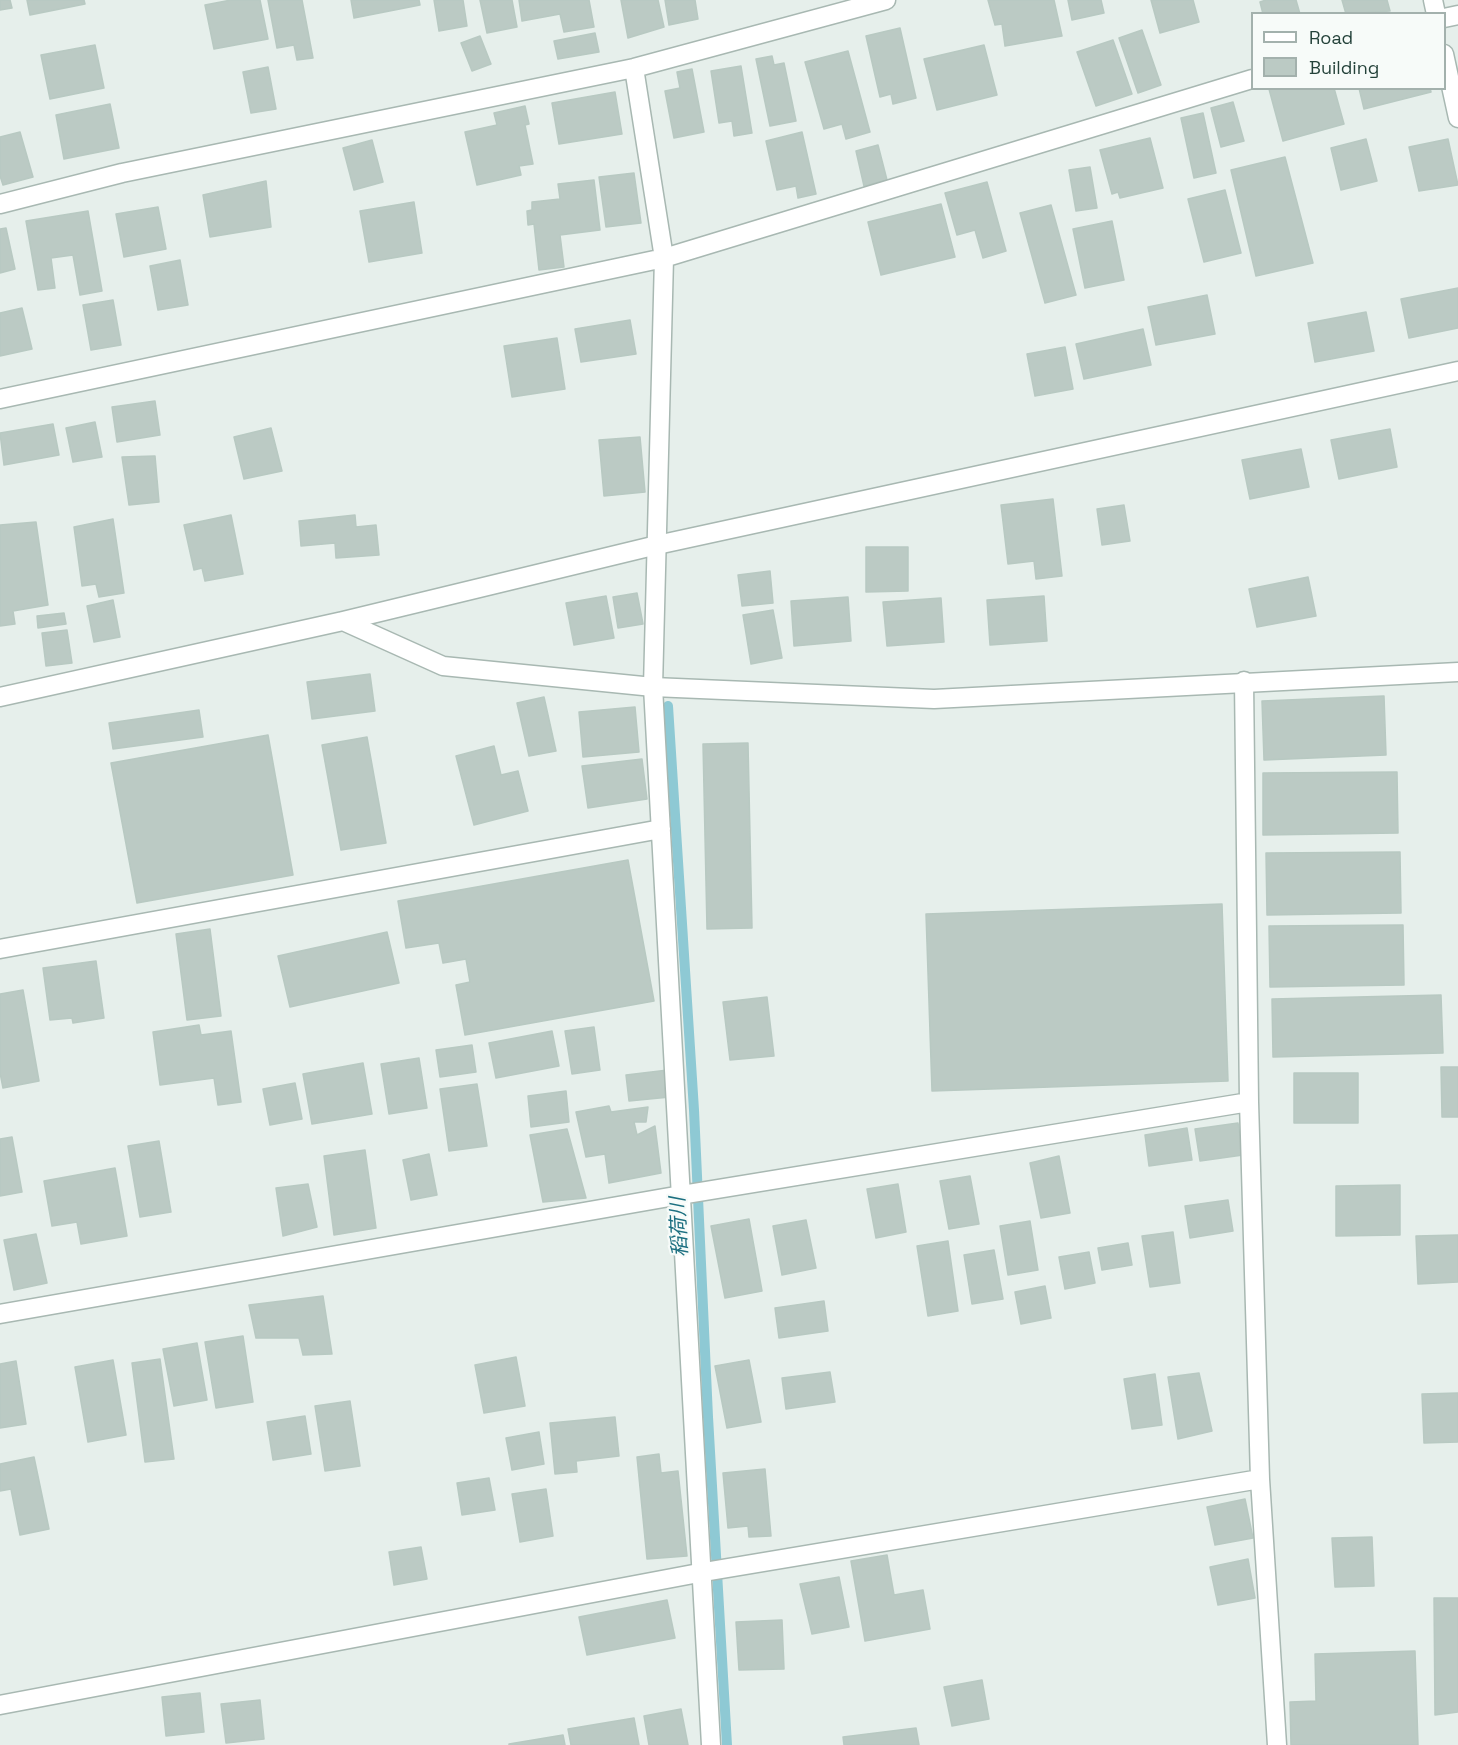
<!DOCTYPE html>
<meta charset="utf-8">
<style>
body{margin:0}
#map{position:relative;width:1458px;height:1745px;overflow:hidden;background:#e6efeb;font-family:"Space Grotesk",sans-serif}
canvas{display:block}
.legend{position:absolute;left:1251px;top:12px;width:195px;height:78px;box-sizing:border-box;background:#f7fbf9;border:2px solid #a3b1ad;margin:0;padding:8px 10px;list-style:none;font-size:18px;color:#24423a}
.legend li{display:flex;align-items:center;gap:12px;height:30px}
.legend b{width:30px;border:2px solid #a3b1ad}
</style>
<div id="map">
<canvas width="1458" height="1745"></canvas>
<ul class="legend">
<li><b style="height:8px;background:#fff"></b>Road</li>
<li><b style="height:16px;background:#bbcac4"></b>Building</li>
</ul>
</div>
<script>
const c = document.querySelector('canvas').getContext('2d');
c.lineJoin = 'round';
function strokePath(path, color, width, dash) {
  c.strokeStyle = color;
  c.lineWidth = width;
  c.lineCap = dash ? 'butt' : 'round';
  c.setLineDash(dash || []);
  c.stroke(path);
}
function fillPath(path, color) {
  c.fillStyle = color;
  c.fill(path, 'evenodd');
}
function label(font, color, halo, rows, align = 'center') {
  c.font = font + ' "Space Grotesk","Noto Sans JP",sans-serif';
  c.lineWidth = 4.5;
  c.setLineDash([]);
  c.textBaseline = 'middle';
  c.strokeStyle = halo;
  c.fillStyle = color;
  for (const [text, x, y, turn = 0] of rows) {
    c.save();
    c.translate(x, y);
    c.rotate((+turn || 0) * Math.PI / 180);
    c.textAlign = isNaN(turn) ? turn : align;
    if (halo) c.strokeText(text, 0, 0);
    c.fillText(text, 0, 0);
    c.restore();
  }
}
strokePath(new Path2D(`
 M 668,706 L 694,1110 L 708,1417 L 727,1745`), '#8ec9d4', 10);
const building = new Path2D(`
 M 0,0 L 10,0 L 12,8 L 0,10 Z
 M 27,0 L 84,0 L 85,4 L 30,15 Z
 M 231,0 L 260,0 L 268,39 L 214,49 L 205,5 Z
 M 268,0 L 302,0 L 313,58 L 297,60 L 294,45 L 277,48 Z
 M 351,0 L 419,0 L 420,5 L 354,18 Z
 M 434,0 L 463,0 L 467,26 L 439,31 Z
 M 480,0 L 512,0 L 517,27 L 487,33 Z
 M 519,0 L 589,0 L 594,27 L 564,32 L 560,14 L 522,21 Z
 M 621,0 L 658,0 L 664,27 L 628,38 Z
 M 665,0 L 695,0 L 698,19 L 669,25 Z
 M 988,0 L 1054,0 L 1062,36 L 1005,46 L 1002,24 L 995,25 Z
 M 1068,0 L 1101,0 L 1104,13 L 1072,20 Z
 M 1151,0 L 1193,0 L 1199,22 L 1160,33 Z
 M 1266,0 L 1296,0 L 1300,14 L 1263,14 L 1260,2 Z
 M 1342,0 L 1387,0 L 1390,11 L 1346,14 Z
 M 900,28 L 916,98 L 893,104 L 891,94 L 880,97 L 866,36 Z
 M 1142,30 L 1161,85 L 1138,93 L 1119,38 Z
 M 595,33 L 599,52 L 558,59 L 554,41 Z
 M 480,36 L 491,64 L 472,71 L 461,43 Z
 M 1113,40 L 1132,94 L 1096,106 L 1077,52 Z
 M 95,45 L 104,88 L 50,99 L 41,55 Z
 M 984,45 L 997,95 L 937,110 L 924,59 Z
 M 848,51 L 870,132 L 846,139 L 842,124 L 824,129 L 805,62 Z
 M 772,56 L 774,65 L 784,63 L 796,121 L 770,126 L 756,59 Z
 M 741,66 L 752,133 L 734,136 L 732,121 L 719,123 L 711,71 Z
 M 268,67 L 276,109 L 251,113 L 243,72 Z
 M 692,69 L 704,132 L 674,138 L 665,91 L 680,88 L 677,72 Z
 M 1334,88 L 1344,124 L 1283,141 L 1269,89 Z
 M 1359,88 L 1430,88 L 1431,92 L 1364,109 Z
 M 615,92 L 622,134 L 559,144 L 552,103 Z
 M 1233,102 L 1244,141 L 1221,147 L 1211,108 Z
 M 110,104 L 119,148 L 64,159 L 56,115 Z
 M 525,106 L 529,124 L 525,125 L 533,164 L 519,166 L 521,175 L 477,185 L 465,132 L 497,125 L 494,113 Z
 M 1203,113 L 1216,173 L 1194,178 L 1181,118 Z
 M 20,132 L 33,177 L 3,185 L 0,176 L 0,137 Z
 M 802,132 L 816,194 L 798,198 L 796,186 L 777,190 L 766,141 Z
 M 1150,138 L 1163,188 L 1120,198 L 1118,192 L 1112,194 L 1100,150 Z
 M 1366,139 L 1377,181 L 1341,190 L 1331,148 Z
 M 1448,139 L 1458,185 L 1419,191 L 1409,147 Z
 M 372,140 L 383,182 L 354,190 L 343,148 Z
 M 878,145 L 887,180 L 864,186 L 856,151 Z
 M 1285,157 L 1313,263 L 1256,276 L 1231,170 Z
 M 1090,167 L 1097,208 L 1076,211 L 1069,170 Z
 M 634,173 L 641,223 L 606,227 L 599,177 Z
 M 594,180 L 600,230 L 560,235 L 564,267 L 539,270 L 534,224 L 528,225 L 527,211 L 532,210 L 532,202 L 560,199 L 558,184 Z
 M 266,181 L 271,227 L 210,237 L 203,195 Z
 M 987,182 L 1006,251 L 983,258 L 975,230 L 957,235 L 945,193 Z
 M 1225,190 L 1241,253 L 1204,262 L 1188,199 Z
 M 414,202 L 422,253 L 369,262 L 360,211 Z
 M 941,204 L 955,257 L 881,275 L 868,222 Z
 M 1051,205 L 1076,295 L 1045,303 L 1020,213 Z
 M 158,207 L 166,249 L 124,257 L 116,214 Z
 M 88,211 L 102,291 L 80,295 L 73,255 L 51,258 L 55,288 L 38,290 L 26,221 Z
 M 1112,221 L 1124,280 L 1085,288 L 1073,229 Z
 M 6,228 L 15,269 L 0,273 L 0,229 Z
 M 180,260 L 188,305 L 158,310 L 150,266 Z
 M 1458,288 L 1458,328 L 1409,338 L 1401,299 Z
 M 1207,295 L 1215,334 L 1156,345 L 1148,307 Z
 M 113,300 L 121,345 L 91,350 L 83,305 Z
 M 22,308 L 32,349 L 0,356 L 0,313 Z
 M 1366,312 L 1374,351 L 1315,362 L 1308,323 Z
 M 630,320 L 636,354 L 581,362 L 575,329 Z
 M 1143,329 L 1151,365 L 1084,379 L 1076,344 Z
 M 557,338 L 565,389 L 512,397 L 504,346 Z
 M 1065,347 L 1073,389 L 1035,396 L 1027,354 Z
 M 155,401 L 160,435 L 117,442 L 112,407 Z
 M 95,422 L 102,457 L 73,462 L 66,428 Z
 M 53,424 L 59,455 L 4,465 L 0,433 Z
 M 271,428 L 282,471 L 244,479 L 234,437 Z
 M 1390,429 L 1397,467 L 1339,479 L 1331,440 Z
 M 640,437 L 645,492 L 604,496 L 599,440 Z
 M 1301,449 L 1309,487 L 1250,499 L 1242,460 Z
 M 155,456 L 159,502 L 129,505 L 122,457 Z
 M 1053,499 L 1062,576 L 1036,579 L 1034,561 L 1008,564 L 1001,505 Z
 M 1124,505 L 1130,541 L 1102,545 L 1097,509 Z
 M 231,515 L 243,574 L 205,581 L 202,568 L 194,570 L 184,525 Z
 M 355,515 L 356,527 L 376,525 L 379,555 L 336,558 L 335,543 L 301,546 L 299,521 Z
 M 113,519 L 124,593 L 99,597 L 96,584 L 82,586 L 74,527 Z
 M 36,522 L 48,605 L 13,611 L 15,624 L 0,626 L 0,525 Z
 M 866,547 L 908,547 L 908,591 L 866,592 Z
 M 770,571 L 773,603 L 742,606 L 738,575 Z
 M 1308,577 L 1316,616 L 1257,627 L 1249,589 Z
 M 637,593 L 643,624 L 618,628 L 613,597 Z
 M 606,596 L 614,638 L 574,645 L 566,603 Z
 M 1044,596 L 1047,641 L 990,645 L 987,600 Z
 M 848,597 L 851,641 L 794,646 L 791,601 Z
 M 941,598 L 944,642 L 887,646 L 883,602 Z
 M 113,600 L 120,637 L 94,642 L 87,606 Z
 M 773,610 L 782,658 L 751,664 L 743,615 Z
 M 64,613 L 66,624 L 38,628 L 37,616 Z
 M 67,630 L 72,663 L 46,666 L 42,633 Z
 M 370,674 L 375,711 L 312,719 L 307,682 Z
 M 1384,696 L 1386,755 L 1264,760 L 1262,701 Z
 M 544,697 L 556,751 L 529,756 L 517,703 Z
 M 635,707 L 639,752 L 583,757 L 579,712 Z
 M 199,710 L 203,737 L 113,749 L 109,723 Z
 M 268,735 L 293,875 L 137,903 L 111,763 Z
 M 367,737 L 386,843 L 341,850 L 322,745 Z
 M 748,743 L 752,928 L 707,929 L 703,744 Z
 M 494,746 L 501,775 L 518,771 L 528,811 L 474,825 L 456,756 Z
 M 642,759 L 647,799 L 588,808 L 582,766 Z
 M 1397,772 L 1398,833 L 1263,835 L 1263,773 Z
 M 1400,852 L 1401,913 L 1267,915 L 1266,853 Z
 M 628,860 L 654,1001 L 465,1035 L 456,985 L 470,982 L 466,959 L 443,963 L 439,943 L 406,948 L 398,901 Z
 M 1222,904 L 1228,1081 L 932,1091 L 926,914 Z
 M 1403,925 L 1404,985 L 1270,987 L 1269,926 Z
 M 210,929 L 221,1016 L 187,1020 L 176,934 Z
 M 387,932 L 399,983 L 290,1007 L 278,956 Z
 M 96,961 L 104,1018 L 73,1023 L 72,1018 L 50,1020 L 43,968 Z
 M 23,990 L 39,1081 L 3,1088 L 0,1073 L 0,994 Z
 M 1441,995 L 1443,1053 L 1273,1057 L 1272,999 Z
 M 767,997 L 774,1056 L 730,1060 L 723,1002 Z
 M 199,1025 L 201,1035 L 231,1031 L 241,1102 L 218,1105 L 214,1078 L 160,1085 L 153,1032 Z
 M 594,1027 L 600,1070 L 572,1074 L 565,1031 Z
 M 552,1031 L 559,1066 L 496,1078 L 489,1043 Z
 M 472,1045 L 476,1072 L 440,1077 L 436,1050 Z
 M 419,1058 L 427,1108 L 389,1114 L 381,1064 Z
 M 363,1063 L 372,1114 L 312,1124 L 303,1074 Z
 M 1441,1067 L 1458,1067 L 1458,1117 L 1442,1117 Z
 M 668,1070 L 670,1097 L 629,1101 L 626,1075 Z
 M 1294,1073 L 1358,1073 L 1358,1123 L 1294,1123 Z
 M 295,1083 L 302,1119 L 270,1125 L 263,1089 Z
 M 477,1084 L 487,1146 L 449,1151 L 440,1089 Z
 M 566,1091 L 569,1122 L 531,1127 L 528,1096 Z
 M 609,1106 L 611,1112 L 648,1107 L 646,1122 L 634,1122 L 637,1135 L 655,1126 L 661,1173 L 609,1183 L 605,1154 L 586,1157 L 576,1112 Z
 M 1238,1123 L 1243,1155 L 1200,1161 L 1195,1129 Z
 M 1187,1128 L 1192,1160 L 1149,1166 L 1145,1135 Z
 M 567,1129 L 586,1198 L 543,1202 L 530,1135 Z
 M 12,1137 L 22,1192 L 0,1196 L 0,1139 Z
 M 159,1141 L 171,1212 L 140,1217 L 128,1146 Z
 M 365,1150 L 376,1228 L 334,1235 L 324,1156 Z
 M 429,1154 L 437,1195 L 411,1200 L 403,1160 Z
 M 1059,1156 L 1070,1213 L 1041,1218 L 1030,1163 Z
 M 115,1168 L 127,1236 L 81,1244 L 77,1222 L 52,1226 L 44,1181 Z
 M 970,1176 L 979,1224 L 949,1229 L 940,1181 Z
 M 308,1184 L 317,1227 L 283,1236 L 276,1188 Z
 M 898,1184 L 906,1232 L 876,1238 L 867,1189 Z
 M 1400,1185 L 1400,1235 L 1336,1236 L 1336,1186 Z
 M 1228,1200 L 1233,1231 L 1190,1238 L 1185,1206 Z
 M 749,1219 L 762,1291 L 725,1298 L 711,1226 Z
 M 806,1220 L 816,1268 L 782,1275 L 773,1226 Z
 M 1030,1221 L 1038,1270 L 1008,1275 L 1000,1226 Z
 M 1173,1232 L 1180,1283 L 1150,1287 L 1142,1236 Z
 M 36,1234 L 47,1283 L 14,1290 L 4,1240 Z
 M 1458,1235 L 1458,1282 L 1418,1284 L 1416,1236 Z
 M 948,1241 L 958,1311 L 928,1316 L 917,1246 Z
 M 1128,1243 L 1132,1265 L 1102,1270 L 1098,1248 Z
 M 994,1250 L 1003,1299 L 972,1304 L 964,1255 Z
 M 1089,1252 L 1095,1283 L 1065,1289 L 1059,1257 Z
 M 1045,1286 L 1051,1318 L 1021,1324 L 1015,1292 Z
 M 323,1296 L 332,1354 L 303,1355 L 299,1338 L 256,1338 L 249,1305 Z
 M 824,1301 L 828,1331 L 779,1338 L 775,1308 Z
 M 243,1336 L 253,1402 L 216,1408 L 205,1342 Z
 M 197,1343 L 207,1400 L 174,1406 L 163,1349 Z
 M 516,1357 L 525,1406 L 484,1413 L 475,1365 Z
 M 160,1359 L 174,1459 L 145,1462 L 132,1363 Z
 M 113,1360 L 126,1435 L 88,1442 L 75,1367 Z
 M 749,1360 L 761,1422 L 727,1428 L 715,1366 Z
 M 16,1361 L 26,1424 L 0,1428 L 0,1364 Z
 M 830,1372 L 835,1402 L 786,1409 L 782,1378 Z
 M 1199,1373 L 1212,1431 L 1178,1439 L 1168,1377 Z
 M 1155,1374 L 1162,1425 L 1132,1429 L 1124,1379 Z
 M 1458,1393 L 1458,1442 L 1424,1443 L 1422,1394 Z
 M 350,1401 L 360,1466 L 325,1471 L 315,1406 Z
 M 305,1416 L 311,1454 L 273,1460 L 267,1422 Z
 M 615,1417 L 619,1456 L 576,1461 L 577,1472 L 555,1474 L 550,1423 Z
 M 539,1432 L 544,1464 L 512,1470 L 506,1438 Z
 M 659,1454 L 661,1473 L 678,1471 L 687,1556 L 647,1559 L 637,1457 Z
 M 34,1457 L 49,1529 L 20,1535 L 11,1489 L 0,1491 L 0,1464 Z
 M 765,1469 L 771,1536 L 749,1537 L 748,1526 L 728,1528 L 723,1473 Z
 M 489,1478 L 495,1510 L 462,1515 L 457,1483 Z
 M 546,1489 L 553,1536 L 520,1542 L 512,1494 Z
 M 1245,1499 L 1253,1538 L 1215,1545 L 1207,1507 Z
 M 1372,1537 L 1374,1586 L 1335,1587 L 1332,1538 Z
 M 421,1547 L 427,1579 L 394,1585 L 389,1552 Z
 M 887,1555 L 894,1595 L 923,1590 L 930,1629 L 865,1641 L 851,1561 Z
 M 1248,1559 L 1255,1598 L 1218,1605 L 1210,1567 Z
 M 839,1577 L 849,1627 L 812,1634 L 800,1584 Z
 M 1434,1598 L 1458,1598 L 1458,1712 L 1435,1715 Z
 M 667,1600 L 675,1638 L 587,1655 L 579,1617 Z
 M 782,1620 L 784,1669 L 739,1670 L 736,1622 Z
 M 1415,1651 L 1418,1745 L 1291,1745 L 1290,1702 L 1316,1701 L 1315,1654 Z
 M 982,1680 L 989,1719 L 952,1726 L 944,1687 Z
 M 200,1693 L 204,1732 L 166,1736 L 162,1697 Z
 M 260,1700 L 264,1739 L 226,1743 L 221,1704 Z
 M 681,1709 L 688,1745 L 649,1745 L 644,1716 Z
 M 634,1718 L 639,1745 L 571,1745 L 568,1729 Z
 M 916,1728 L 919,1745 L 844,1745 L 843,1737 Z
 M 563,1735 L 565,1745 L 509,1745 L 509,1744 Z`);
fillPath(building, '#bbcac4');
strokePath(building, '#b8c9c2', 1.5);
const minor = new Path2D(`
 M 1433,0 L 1436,14
 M 1444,18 L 1458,15
 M 1444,54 L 1458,118
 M 634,68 L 664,258 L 653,687 L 711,1745
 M 0,204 L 122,173 L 634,68 L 886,0
 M 0,399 L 664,258 L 1252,79
 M 0,949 L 661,829
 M 1249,1102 L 1260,1479
 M 0,1314 L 681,1195 L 1249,1102 L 1244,681
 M 0,1705 L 704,1572 L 1260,1479 L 1277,1745`);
const tertiary = new Path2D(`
 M 343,621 L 443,666 L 653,687 L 934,699 L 1458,672
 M 0,697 L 343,621 L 657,545 L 1458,371`);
strokePath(minor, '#a8b8b2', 21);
strokePath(tertiary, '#a8b8b2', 21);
strokePath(minor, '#fff', 18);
strokePath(tertiary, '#fff', 18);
label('italic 20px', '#1c6f80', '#f7fbf9', [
 ["稻荷川",680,1227,-93]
]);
</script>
